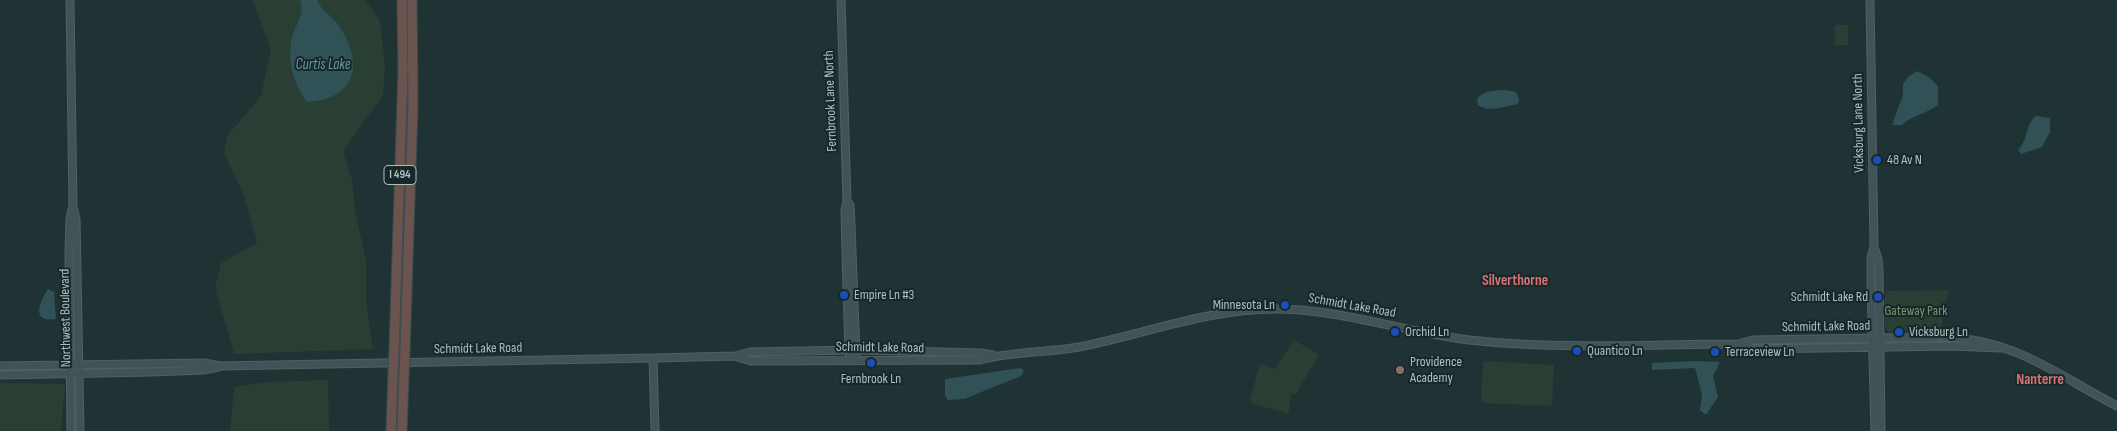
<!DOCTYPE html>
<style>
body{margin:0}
canvas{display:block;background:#1f3234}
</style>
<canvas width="2117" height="431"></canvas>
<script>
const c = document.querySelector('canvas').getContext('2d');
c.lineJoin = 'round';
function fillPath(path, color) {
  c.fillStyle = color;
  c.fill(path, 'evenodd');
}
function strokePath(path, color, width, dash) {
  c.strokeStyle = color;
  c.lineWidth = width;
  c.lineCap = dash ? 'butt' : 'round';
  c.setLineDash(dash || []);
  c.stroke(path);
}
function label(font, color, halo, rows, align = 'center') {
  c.font = font + ' "Sofia Sans Condensed",sans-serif';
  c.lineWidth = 4;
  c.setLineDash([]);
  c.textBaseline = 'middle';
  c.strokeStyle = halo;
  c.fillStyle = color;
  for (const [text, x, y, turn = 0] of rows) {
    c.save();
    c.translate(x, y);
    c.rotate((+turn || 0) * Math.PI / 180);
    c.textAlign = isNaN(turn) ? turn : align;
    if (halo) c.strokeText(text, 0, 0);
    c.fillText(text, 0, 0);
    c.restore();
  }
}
fillPath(new Path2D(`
 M 252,0 L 365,0 L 380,21 L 385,67 L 383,95 L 343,151 L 352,180 L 356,217 L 366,259 L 366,302 L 373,349 L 234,354 L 215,288 L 221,263 L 257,243 L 244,195 L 224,153 L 227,136 L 261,96 L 271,49 Z
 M 1835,25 L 1848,25 L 1848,45 L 1835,45 Z
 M 1948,290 C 1947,303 1942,316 1941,329 L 1939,332 L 1889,333 L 1885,326 L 1885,291 Z
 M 1294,340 L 1319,355 L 1295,395 L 1291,393 L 1289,414 L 1254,404 L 1250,400 L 1260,364 L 1275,369 Z
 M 1483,361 L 1554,365 L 1552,406 L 1481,403 Z
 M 328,380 L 329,431 L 230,431 L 234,387 L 268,382 Z
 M 0,383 L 65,384 L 61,431 L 0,431 Z`), '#293f34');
fillPath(new Path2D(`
 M 300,0 L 317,0 C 321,10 330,15 337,23 C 364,60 359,99 307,102 C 293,83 286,58 293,34 C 297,23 305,13 300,0 Z
 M 1917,71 L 1930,78 L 1938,86 L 1938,105 C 1926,114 1912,115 1902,125 L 1892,125 L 1903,95 L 1903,84 L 1908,77 Z
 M 1505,90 L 1516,92 L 1519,99 L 1518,104 C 1505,106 1489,113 1478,105 L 1477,99 C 1483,90 1495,91 1505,90 Z
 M 2036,116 L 2050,118 L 2050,132 L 2042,147 L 2021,154 L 2018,150 C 2028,141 2025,124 2036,116 Z
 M 48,289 L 54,292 L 56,319 C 31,323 39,303 48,289 Z
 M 1695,361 L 1720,362 L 1713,376 L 1718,397 L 1706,415 L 1700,410 L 1702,394 L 1695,368 L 1652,370 L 1652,363 Z
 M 1020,368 L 1024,370 L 1021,376 L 964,399 L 948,400 L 945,396 L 945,379 Z`), '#305257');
const secondary = new Path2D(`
 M 70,0 L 73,206 L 76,219 L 80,431
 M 841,0 L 847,201 L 845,210 L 846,254 L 849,354
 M 1870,0 L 1874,247 L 1871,258 L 1871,286 L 1875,431
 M 847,201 L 850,205 L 851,225 L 856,355
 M 1874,247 L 1878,259 L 1879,270 L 1881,431
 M 1739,344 L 1754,349 L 1954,346 L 2000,348
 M 735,356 L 751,361 L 980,360 C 1012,351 1046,353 1079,347 C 1145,334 1207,309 1275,309 C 1342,309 1403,332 1469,340 C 1558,350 1649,344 1738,344 L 1753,340 L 1943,337 C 2015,339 2057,375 2117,406
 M 653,358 L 655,431
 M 0,366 L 204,363 L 220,366 L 653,358 L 735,356 L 750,352 L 856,350 L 981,353 L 993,355
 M 0,375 L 151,372 L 204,370 L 218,367
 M 71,431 L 69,253 L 70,219 L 72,209`);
const highway = new Path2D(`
 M 394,351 L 403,71 L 402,0
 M 405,351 L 413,105 L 412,0
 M 391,431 L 393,375
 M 402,431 L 404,374`);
strokePath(secondary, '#506063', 9);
strokePath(highway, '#3d4d50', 11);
strokePath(secondary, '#405458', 7);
strokePath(highway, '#6b5450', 9);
const highwayBridge = new Path2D(`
 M 404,374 L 405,351
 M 393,375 L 394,351`);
strokePath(highwayBridge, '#3d4d50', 11, []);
strokePath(highwayBridge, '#6b5450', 9);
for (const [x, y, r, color] of [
 [1877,160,5,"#1a4fb4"],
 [844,295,5,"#1a4fb4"],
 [1878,297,5,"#1a4fb4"],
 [1285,305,5,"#1a4fb4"],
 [1395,332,5,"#1a4fb4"],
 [1899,332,5,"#1a4fb4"],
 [1577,351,5,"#1a4fb4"],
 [1715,352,5,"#1a4fb4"],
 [871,363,5,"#1a4fb4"],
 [1400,370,5,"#8d6e63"]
]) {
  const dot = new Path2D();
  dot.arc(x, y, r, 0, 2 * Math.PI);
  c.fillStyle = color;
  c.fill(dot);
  strokePath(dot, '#182729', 2);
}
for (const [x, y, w] of [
 [400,175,32]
]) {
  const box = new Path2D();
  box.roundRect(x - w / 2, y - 9.5, w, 19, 4);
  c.fillStyle = '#182729';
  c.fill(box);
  strokePath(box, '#acbfc2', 1);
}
label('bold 12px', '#acbfc2', null, [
 ["I 494",400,175]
]);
label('14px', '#acbfc2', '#182729', [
 ["Fernbrook Lane North",831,101,-92],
 ["Vicksburg Lane North",1859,123,-91],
 ["Schmidt Lake Road",1352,306,10],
 ["Northwest Boulevard",66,318,-91],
 ["Schmidt Lake Road",1826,327,-1],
 ["Schmidt Lake Road",880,348,1],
 ["Schmidt Lake Road",478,349,-1]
]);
label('14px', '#acbfc2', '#182729', [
 ["48 Av N",1887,160],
 ["Empire Ln #3",854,295],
 ["Schmidt Lake Rd",1868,297,"right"],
 ["Minnesota Ln",1275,305,"right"],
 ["Orchid Ln",1405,332],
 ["Vicksburg Ln",1909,332],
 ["Quantico Ln",1587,351],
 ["Terraceview Ln",1725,352],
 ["Providence",1410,362],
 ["Academy",1410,378],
 ["Fernbrook Ln",871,379,"center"]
], 'left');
label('14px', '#76976d', '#182729', [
 ["Gateway Park",1916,311]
]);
label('italic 15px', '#659aa1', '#182729', [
 ["Curtis Lake",323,65]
]);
label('bold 15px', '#d67374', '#182729', [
 ["Silverthorne",1515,281],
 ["Nanterre",2040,380]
]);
</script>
